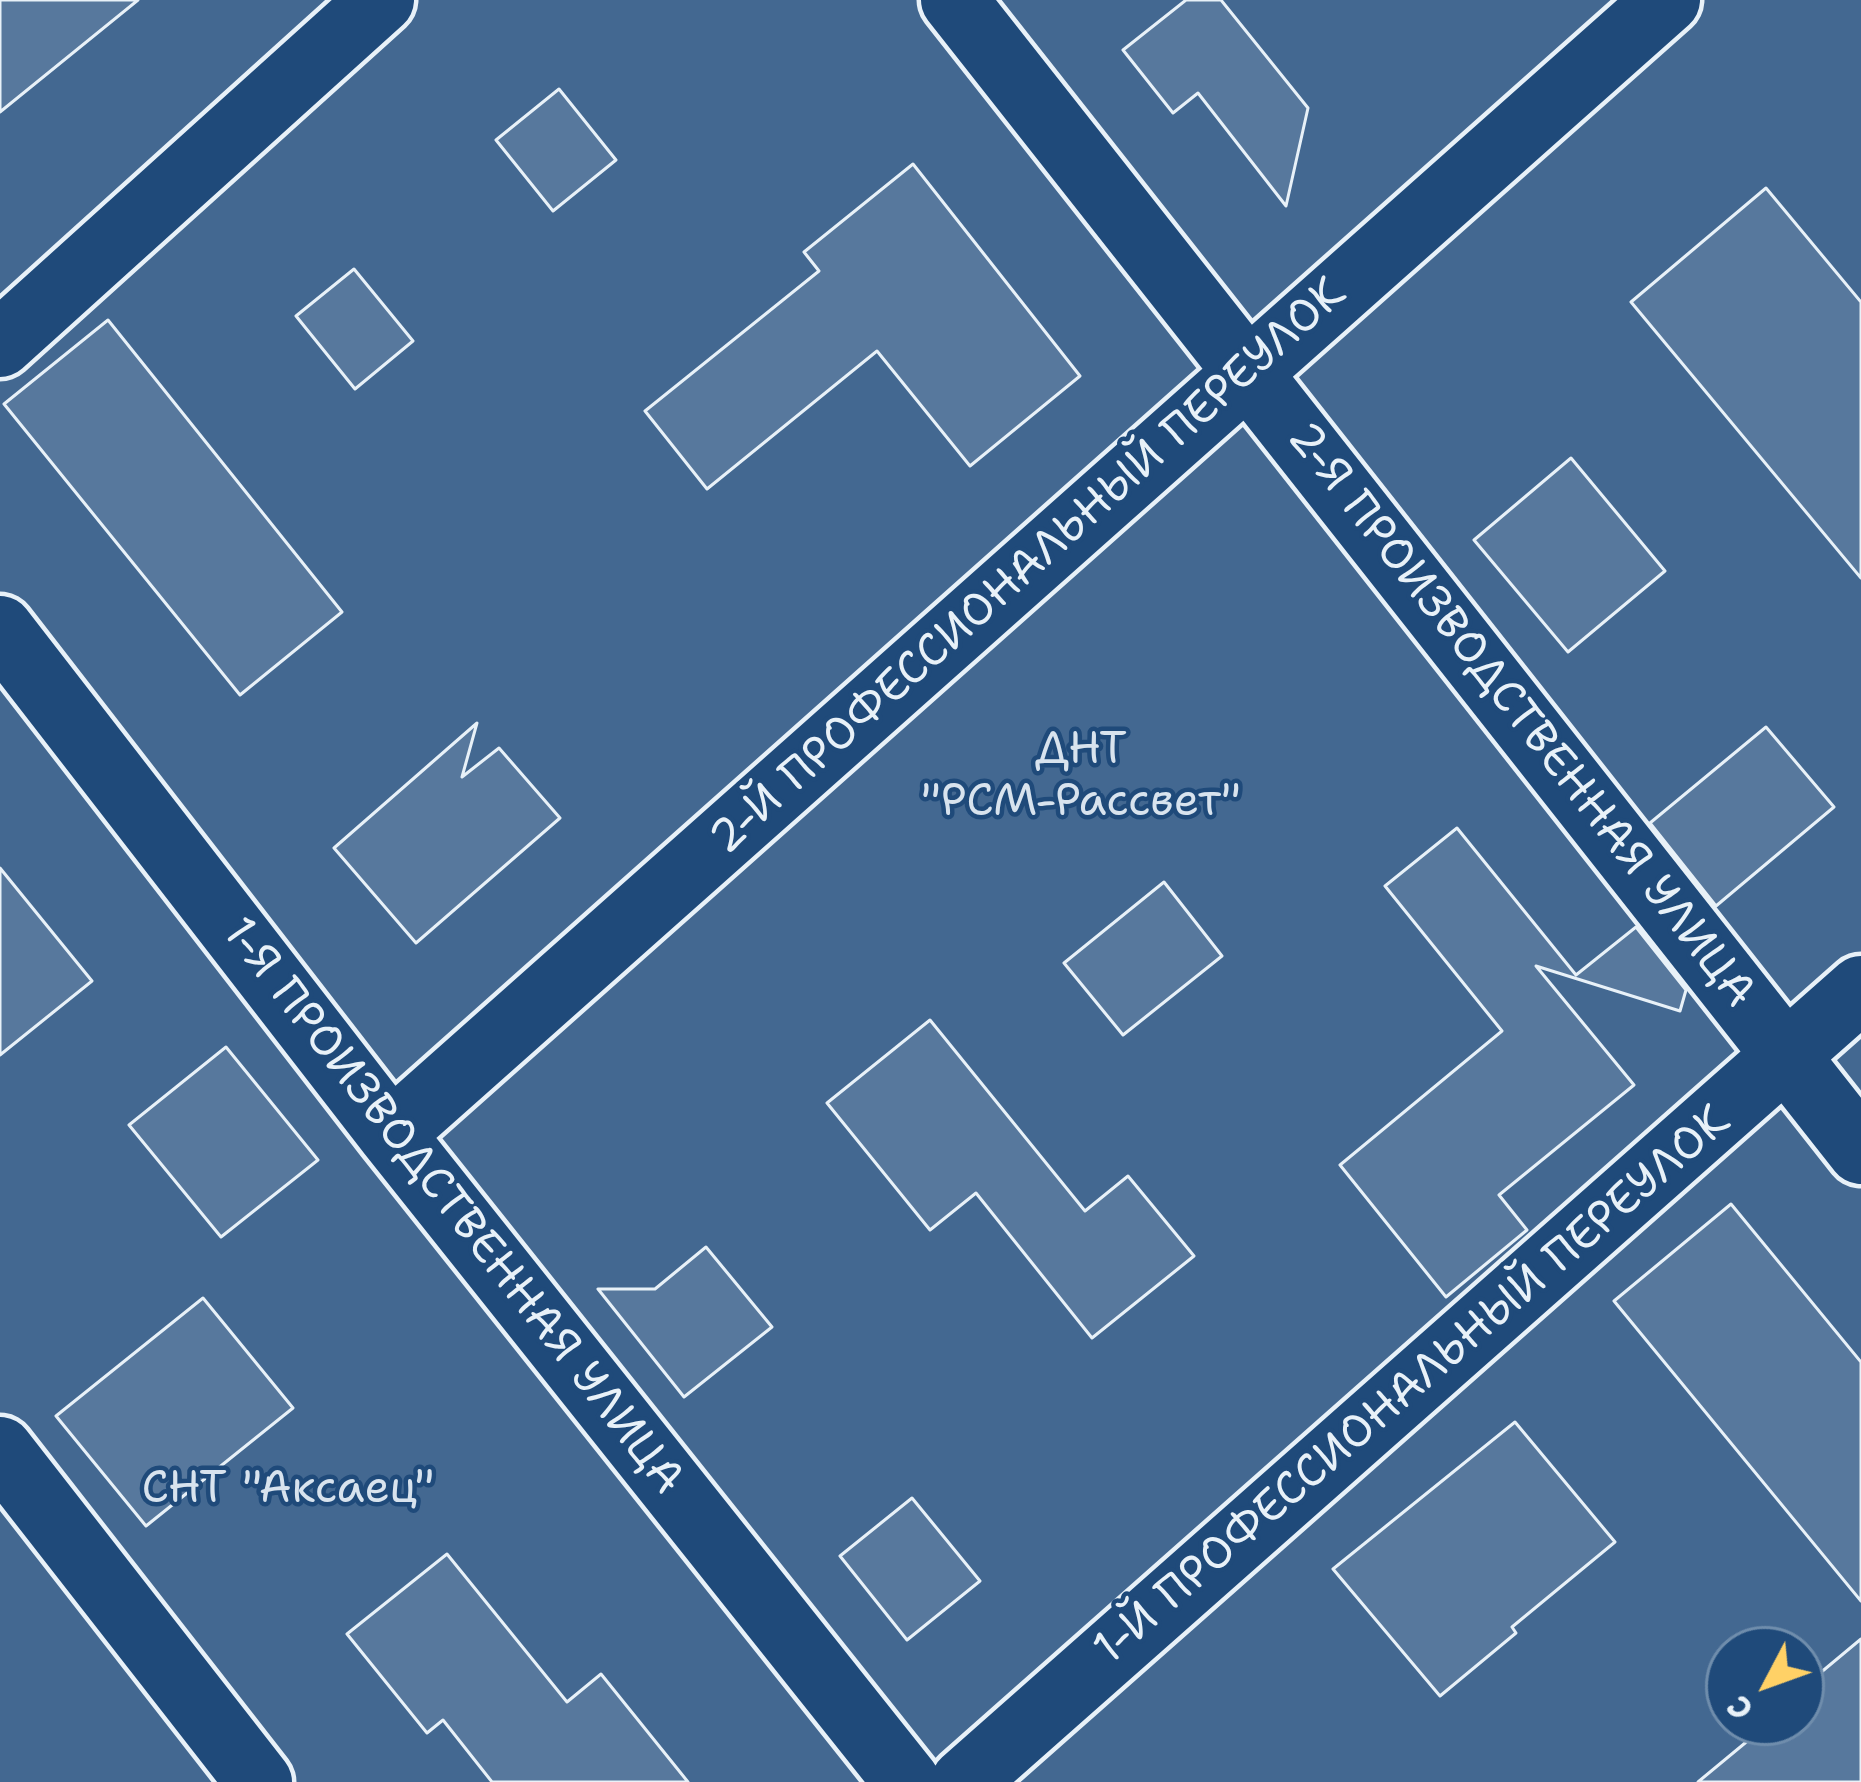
<!DOCTYPE html>
<meta charset="utf-8">
<style>
body{margin:0}
#map{position:relative;width:1861px;height:1782px;overflow:hidden;background:#27517f;font-family:"Shantell Sans",sans-serif}
canvas{display:block}
.north{position:absolute;left:1705px;top:1626px;width:120px;height:120px;box-sizing:border-box;background:#1f4a7a;border:3px solid #6f8dac;border-radius:50%;rotate:229deg;font-size:33px;font-weight:700;line-height:48px;text-align:center;color:#e8f1f8}
.north::after{content:'';display:block;margin:auto;width:42px;height:54px;background:#ffd166;clip-path:polygon(50% 0,100% 100%,50% 72%,0 100%)}
</style>
<div id="map">
<canvas width="1861" height="1782"></canvas>
<div class="north">С</div>
</div>
<script>
const c = document.querySelector('canvas').getContext('2d');
c.lineJoin = 'round';
function fillPath(path, color) {
  c.fillStyle = color;
  c.fill(path, 'evenodd');
}
function strokePath(path, color, width, dash) {
  c.strokeStyle = color;
  c.lineWidth = width;
  c.lineCap = dash ? 'butt' : 'round';
  c.setLineDash(dash || []);
  c.stroke(path);
}
function label(font, color, halo, rows, align = 'center') {
  c.font = font + ' "Shantell Sans",sans-serif';
  c.lineWidth = 9;
  c.setLineDash([]);
  c.textBaseline = 'middle';
  c.strokeStyle = halo;
  c.fillStyle = color;
  for (const [text, x, y, turn = 0] of rows) {
    c.save();
    c.translate(x, y);
    c.rotate((+turn || 0) * Math.PI / 180);
    c.textAlign = isNaN(turn) ? turn : align;
    if (halo) c.strokeText(text, 0, 0);
    c.fillText(text, 0, 0);
    c.restore();
  }
}
fillPath(new Path2D(`
 M 0,0 L 1861,0 L 1861,1782 L 0,1782 ZM 1729,1650 L 1801,1650 L 1801,1722 L 1729,1722 Z`), '#436891');
const building = new Path2D(`
 M 0,0 L 138,0 L 0,112 Z
 M 1186,0 L 1221,0 L 1308,108 L 1286,206 L 1198,93 L 1173,113 L 1123,50 Z
 M 559,89 L 616,160 L 553,211 L 496,140 Z
 M 913,164 L 1080,376 L 970,466 L 877,351 L 707,489 L 645,411 L 819,271 L 804,252 Z
 M 1766,188 L 1861,302 L 1861,578 L 1631,302 Z
 M 354,269 L 413,341 L 355,389 L 296,316 Z
 M 108,320 L 342,612 L 240,695 L 4,404 Z
 M 1571,458 L 1665,571 L 1568,652 L 1474,540 Z
 M 477,723 L 462,777 L 499,748 L 560,818 L 416,943 L 334,848 Z
 M 1766,727 L 1834,807 L 1716,906 L 1650,823 Z
 M 1457,828 L 1576,975 L 1636,927 L 1686,990 L 1680,1011 L 1536,966 L 1634,1085 L 1499,1195 L 1527,1230 L 1446,1297 L 1340,1165 L 1502,1031 L 1385,886 Z
 M 0,868 L 92,981 L 0,1055 Z
 M 1164,882 L 1222,956 L 1123,1035 L 1064,963 Z
 M 930,1020 L 1085,1211 L 1128,1176 L 1194,1256 L 1092,1338 L 976,1193 L 930,1230 L 827,1103 Z
 M 226,1047 L 318,1160 L 221,1237 L 129,1125 Z
 M 1731,1204 L 1861,1362 L 1861,1601 L 1614,1301 Z
 M 706,1247 L 772,1327 L 684,1397 L 598,1289 L 655,1289 Z
 M 203,1298 L 293,1408 L 146,1526 L 56,1416 Z
 M 1515,1422 L 1615,1542 L 1512,1627 L 1516,1633 L 1440,1696 L 1333,1569 Z
 M 912,1498 L 980,1581 L 907,1640 L 840,1556 Z
 M 447,1554 L 567,1702 L 601,1674 L 688,1782 L 492,1782 L 443,1720 L 427,1733 L 347,1634 Z
 M 1861,1639 L 1861,1782 L 1698,1782 L 1762,1729 L 1758,1725 L 1761,1722 L 1801,1722 L 1801,1689 Z`);
fillPath(building, '#57789d');
strokePath(building, '#e8f1f8', 3);
const street = new Path2D(`
 M 954,0 L 1861,1151
 M 0,344 L 381,0
 M 0,629 L 391,1134 L 907,1782
 M 391,1134 L 1667,0
 M 0,1450 L 259,1782
 M 964,1782 L 1861,989`);
strokePath(street, '#e8f1f8', 75);
strokePath(street, '#1f4a7a', 66);
label('45px', '#e8f1f8', '#1f4a7a', [
 ["2-Й ПРОФЕССИОНАЛЬНЫЙ ПЕРЕУЛОК",1029,567,-42],
 ["2-Я ПРОИЗВОДСТВЕННАЯ УЛИЦА",1520,716,52],
 ["1-Я ПРОИЗВОДСТВЕННАЯ УЛИЦА",452,1207,52],
 ["1-Й ПРОФЕССИОНАЛЬНЫЙ ПЕРЕУЛОК",1413,1386,-41]
]);
label('45px', '#d8e3ee', '#1f4a7a', [
 ["ДНТ",1081,751],
 ["\"РСМ-Рассвет\"",1081,803],
 ["СНТ \"Аксаец\"",288,1490]
]);
</script>
